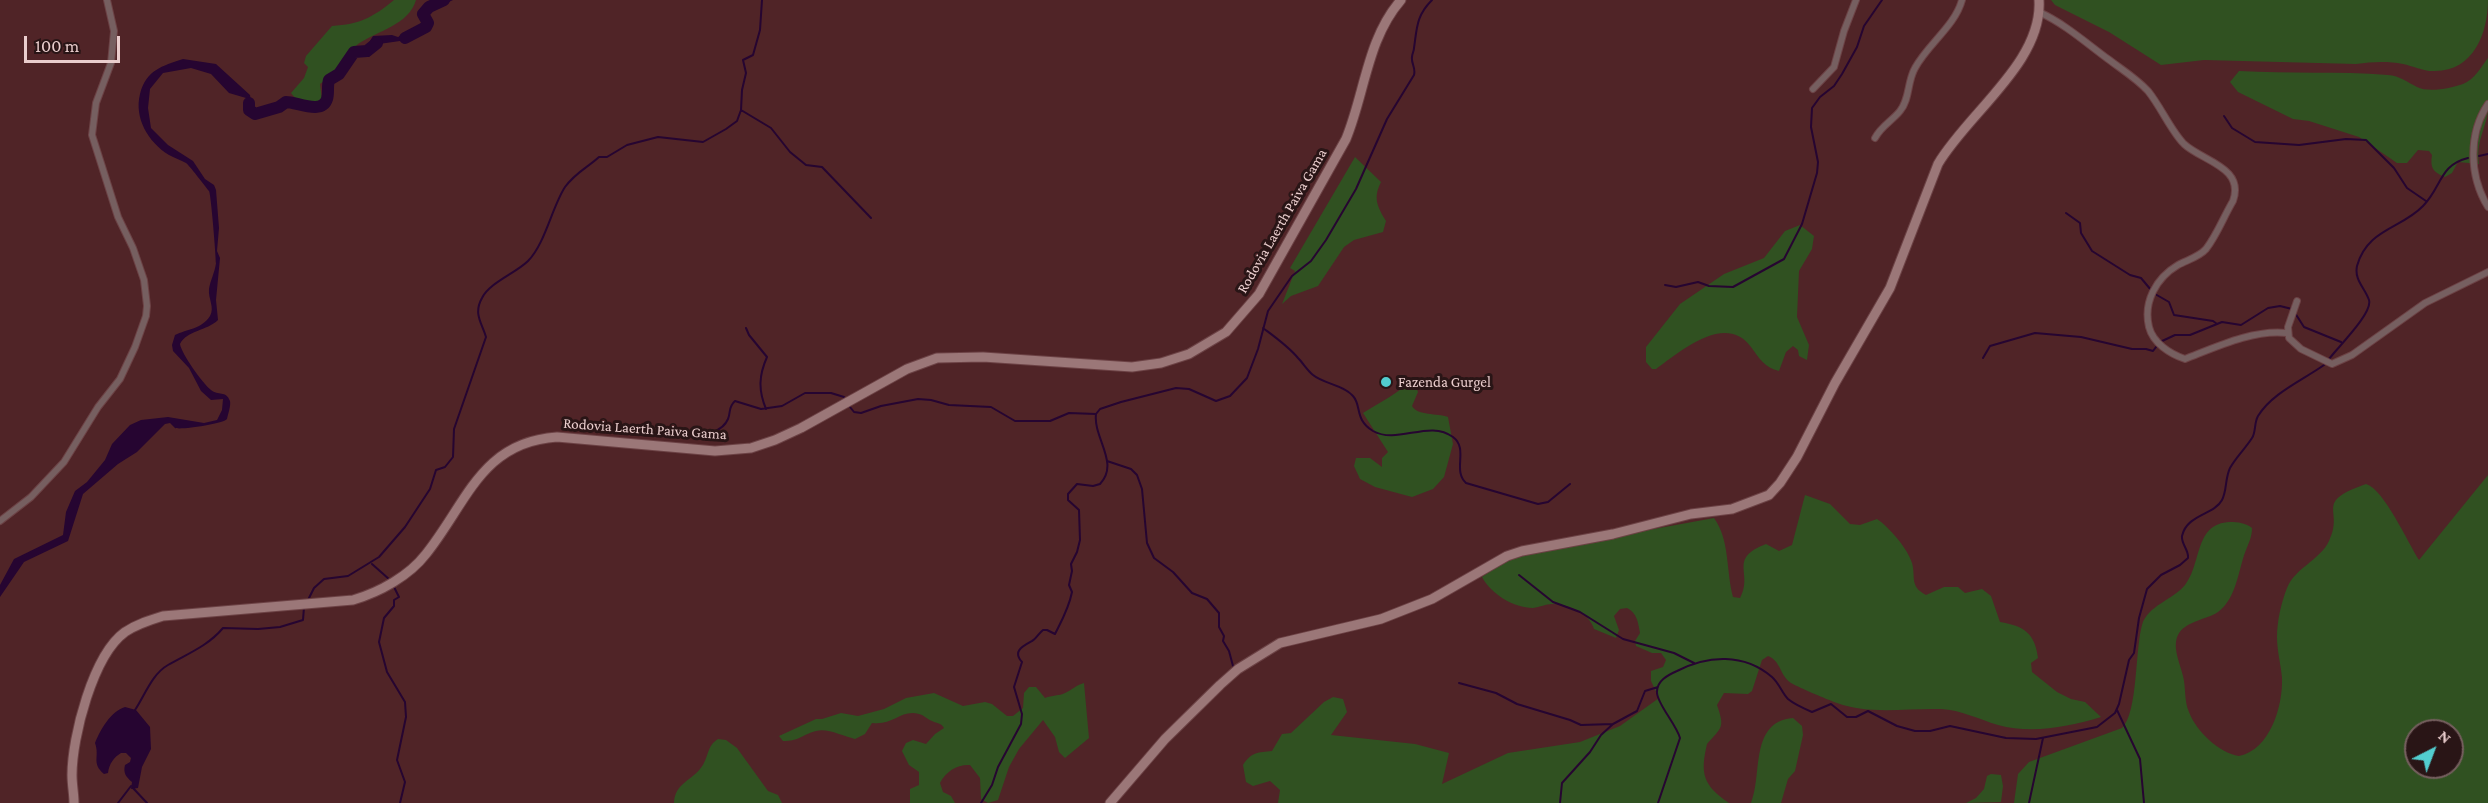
<!DOCTYPE html>
<style>
body{margin:0}
#map{position:relative;width:2488px;height:803px;overflow:hidden;background:#502427;font-family:"Crimson Pro",serif}
canvas{display:block}
.north{position:absolute;left:2404px;top:719px;width:60px;height:60px;box-sizing:border-box;background:#291516;border:2px solid #765f5f;border-radius:50%;rotate:42deg;font-size:16px;font-weight:700;line-height:24px;text-align:center;color:#eacdcd}
.north::after{content:'';display:block;margin:auto;width:21px;height:27px;background:#52cdcf;clip-path:polygon(50% 0,100% 100%,50% 72%,0 100%)}
.scale{position:absolute;left:24px;top:36px;width:96px;height:27px;box-sizing:border-box;border:3px solid #eacdcd;border-top:0;padding-left:8px;font-size:18px;line-height:21px;white-space:nowrap;color:#eacdcd;-webkit-text-stroke:4px #291516;paint-order:stroke}
</style>
<div id="map">
<canvas width="2488" height="803"></canvas>
<div class="north">N</div>
<div class="scale">100 m</div>
</div>
<script>
const c = document.querySelector('canvas').getContext('2d');
c.lineJoin = 'round';
function fillPath(path, color) {
  c.fillStyle = color;
  c.fill(path, 'evenodd');
}
function strokePath(path, color, width, dash) {
  c.strokeStyle = color;
  c.lineWidth = width;
  c.lineCap = dash ? 'butt' : 'round';
  c.setLineDash(dash || []);
  c.stroke(path);
}
function label(font, color, halo, rows, align = 'center') {
  c.font = font + ' "Crimson Pro",serif';
  c.lineWidth = 6;
  c.setLineDash([]);
  c.textBaseline = 'middle';
  c.strokeStyle = halo;
  c.fillStyle = color;
  for (const [text, x, y, turn = 0] of rows) {
    c.save();
    c.translate(x, y);
    c.rotate((+turn || 0) * Math.PI / 180);
    c.textAlign = isNaN(turn) ? turn : align;
    if (halo) c.strokeText(text, 0, 0);
    c.fillText(text, 0, 0);
    c.restore();
  }
}
fillPath(new Path2D(`
 M 394,0 L 416,0 C 409,25 377,31 358,44 C 348,52 348,64 340,71 C 334,76 326,79 320,84 L 322,100 C 310,106 298,103 291,93 L 304,78 L 308,67 L 304,63 L 306,56 L 332,26 C 360,24 372,18 394,0 Z
 M 2051,0 L 2488,0 C 2488,32 2474,71 2435,71 C 2425,72 2413,66 2403,64 C 2387,61 2372,62 2356,64 L 2204,60 L 2161,65 L 2109,32 L 2055,5 Z
 M 2488,58 C 2488,75 2488,94 2488,111 C 2485,131 2476,141 2479,164 L 2458,162 L 2452,173 L 2445,177 C 2433,172 2430,168 2432,155 L 2429,151 L 2418,150 L 2407,163 L 2397,163 L 2359,137 L 2309,121 L 2293,119 L 2238,92 L 2230,82 L 2239,71 C 2289,74 2338,71 2388,75 C 2400,76 2407,82 2417,87 C 2429,93 2451,88 2463,84 C 2474,80 2481,67 2488,58 Z
 M 1355,157 L 1381,182 C 1373,198 1377,206 1386,221 L 1383,232 L 1354,240 L 1344,247 L 1318,286 L 1291,296 L 1282,304 L 1295,271 L 1290,268 Z
 M 1800,225 L 1814,236 L 1812,249 L 1799,271 L 1797,317 L 1809,345 L 1807,360 L 1799,356 L 1798,350 L 1793,346 L 1786,352 L 1779,371 C 1765,368 1759,358 1751,347 C 1725,312 1680,352 1656,369 L 1652,369 L 1646,362 L 1646,347 L 1680,304 L 1724,274 L 1764,258 L 1785,231 Z
 M 1413,379 L 1418,392 L 1412,406 C 1418,416 1437,413 1448,417 L 1453,444 L 1444,477 L 1433,489 L 1412,497 L 1375,487 L 1360,479 L 1354,466 L 1356,458 L 1370,458 L 1382,467 L 1382,458 L 1388,452 L 1363,413 C 1382,401 1397,394 1413,379 Z
 M 2488,475 L 2488,803 L 2014,803 L 2018,774 L 2029,762 L 2122,728 C 2138,713 2135,649 2142,625 C 2147,606 2174,599 2185,585 C 2202,564 2194,523 2230,522 C 2238,522 2246,523 2252,528 C 2252,537 2249,542 2246,550 C 2238,570 2237,598 2218,612 C 2206,620 2185,621 2178,635 C 2172,647 2180,663 2183,676 C 2186,687 2184,701 2189,712 C 2196,731 2219,753 2239,756 C 2270,750 2283,706 2282,678 C 2281,665 2277,651 2277,637 C 2277,622 2281,603 2287,588 C 2295,568 2320,560 2329,541 C 2345,509 2312,503 2366,484 C 2384,489 2408,543 2419,560 ZM 2416,731 L 2452,731 L 2452,767 L 2416,767 Z
 M 1805,495 L 1830,504 L 1850,524 L 1860,525 L 1877,519 C 1889,527 1908,549 1912,563 C 1916,577 1909,586 1926,595 L 1944,587 L 1958,587 L 1965,593 L 1982,589 L 1991,596 L 2000,622 C 2024,626 2035,633 2038,658 L 2031,663 L 2032,672 L 2057,692 L 2071,699 L 2085,702 L 2101,717 C 2069,727 2031,734 1998,725 C 1978,719 1961,710 1941,709 C 1906,708 1870,715 1837,703 C 1826,699 1800,688 1791,683 C 1780,676 1781,661 1768,656 L 1762,660 L 1752,691 L 1748,694 L 1724,693 L 1717,705 C 1725,728 1722,727 1707,744 C 1700,774 1703,785 1729,803 L 1278,803 L 1280,790 L 1270,781 L 1253,786 L 1246,782 L 1243,765 C 1252,751 1258,753 1272,751 L 1282,734 L 1291,733 L 1324,702 L 1333,697 L 1343,699 L 1347,712 L 1331,735 L 1415,744 L 1449,753 L 1442,784 L 1508,753 L 1580,742 L 1620,726 L 1659,698 L 1651,681 L 1651,671 L 1663,667 L 1666,660 L 1661,653 L 1652,653 L 1636,646 L 1635,641 L 1640,633 C 1638,622 1637,613 1627,608 L 1620,609 L 1614,616 L 1619,630 L 1616,638 L 1594,629 C 1589,613 1569,604 1552,604 C 1546,604 1540,607 1533,608 C 1514,608 1491,594 1482,577 L 1512,555 L 1714,518 C 1730,540 1726,571 1733,597 L 1740,598 C 1754,573 1727,559 1766,544 L 1779,551 L 1792,545 Z
 M 1084,683 L 1089,738 L 1065,758 L 1059,752 L 1055,737 L 1043,720 L 1019,749 L 1009,767 L 998,800 L 988,803 L 981,799 L 980,778 L 970,765 C 958,764 946,771 940,783 L 943,792 L 951,796 L 955,803 L 910,803 L 910,789 L 919,785 L 919,772 L 909,765 L 902,751 L 906,743 L 913,740 L 926,744 L 935,734 L 944,728 C 940,722 938,724 932,721 C 927,719 924,715 919,714 C 901,709 893,726 872,723 L 865,734 L 855,739 C 842,736 828,728 816,731 C 801,735 800,741 783,741 L 779,736 L 816,719 L 822,719 L 841,713 L 858,716 L 884,709 L 906,698 L 934,693 L 963,706 L 985,702 L 992,704 L 1007,716 L 1013,716 L 1023,708 L 1024,693 L 1029,687 L 1036,687 L 1045,698 C 1052,695 1059,696 1065,693 C 1072,690 1076,685 1084,683 Z
 M 1793,718 L 1802,726 L 1803,735 L 1795,771 L 1788,779 L 1781,803 L 1751,803 C 1763,774 1749,722 1793,718 Z
 M 718,739 L 726,740 L 737,748 L 768,791 L 778,795 L 782,803 L 674,803 C 675,784 690,781 700,769 C 709,759 706,746 718,739 Z
 M 1991,774 L 2001,775 L 2003,786 L 2001,802 L 1966,803 L 1976,798 L 1984,789 L 1987,776 Z`), '#305121');
fillPath(new Path2D(`
 M 434,0 L 453,0 L 428,12 L 427,23 L 419,34 L 407,40 L 379,44 L 369,57 L 360,57 L 373,36 L 392,35 L 398,37 L 419,26 L 422,21 L 418,14 Z
 M 183,59 L 216,64 L 250,95 L 252,106 L 256,107 L 256,115 L 251,116 L 246,109 L 246,98 L 229,93 L 211,74 L 191,68 L 163,73 L 150,89 L 148,108 L 151,128 L 168,145 L 193,161 L 205,179 L 214,185 L 216,190 L 219,228 L 217,251 L 220,258 L 216,300 L 218,320 C 207,331 187,330 180,344 C 181,353 203,384 211,390 C 218,396 226,390 230,401 C 231,406 228,414 227,419 C 223,424 181,430 175,428 L 170,423 L 165,424 L 137,452 L 118,464 L 83,494 L 68,541 L 24,562 L 0,597 L 0,585 L 14,559 L 63,535 L 66,512 L 75,491 L 87,482 L 105,460 L 112,444 L 130,425 L 141,420 L 168,417 L 204,423 L 217,420 L 222,410 L 223,399 L 211,400 L 201,391 L 189,368 L 173,351 L 172,345 L 175,335 C 187,329 202,329 210,316 C 215,307 208,299 209,289 C 210,281 215,272 216,263 C 216,256 211,194 209,191 C 205,186 189,165 186,163 C 181,160 174,158 169,155 C 148,142 134,118 140,94 C 146,70 162,66 183,59 Z
 M 125,707 L 136,710 L 150,727 L 151,749 L 142,767 L 138,788 L 131,789 L 132,782 C 126,777 123,773 125,765 L 130,762 L 131,758 L 126,753 L 121,753 C 114,757 109,764 108,773 L 104,774 C 91,763 100,757 95,743 C 100,730 111,711 125,707 Z`), '#260531');
strokePath(new Path2D(`
 M 741,110 L 771,128 L 790,152 L 806,165 L 822,167 L 871,218
 M 2224,116 L 2232,128 L 2255,142 L 2299,145 L 2346,139 L 2366,140 L 2394,168 L 2407,188 L 2426,201
 M 2479,156 L 2488,154
 M 2066,213 L 2080,223 L 2081,233 L 2092,251 L 2130,275 L 2141,278 L 2151,290
 M 1665,285 L 1676,287 L 1698,282 L 1709,286 L 1733,287 L 1784,259 L 1802,224 L 1817,173 L 1818,162 L 1811,127 L 1812,108 L 1820,97 L 1834,86 L 1842,74 L 1857,47 L 1864,26 L 1882,0
 M 2155,294 L 2169,302 L 2174,315 L 2213,321 L 2217,324
 M 2295,313 L 2304,327 L 2341,342
 M 746,328 L 749,335 L 767,357 C 759,375 758,390 766,409
 M 1263,328 C 1275,337 1288,346 1298,358 C 1303,363 1307,370 1313,375 C 1324,384 1344,385 1353,396 C 1362,406 1354,419 1373,431 C 1398,445 1429,419 1453,437 C 1469,449 1452,470 1466,483 L 1538,504 L 1548,502 L 1570,484
 M 2160,342 L 2175,335 L 2190,335 L 2222,322 L 2241,325 L 2268,308 L 2280,306 L 2292,309
 M 1983,358 L 1990,346 L 2035,333 L 2081,337 L 2132,349 L 2146,349 L 2153,351 L 2156,347
 M 2329,359 C 2338,347 2373,313 2369,300 C 2365,288 2354,280 2357,266 C 2367,229 2401,229 2423,206 C 2442,187 2439,165 2468,158
 M 850,407 L 854,412 L 861,413 L 881,406 L 918,399 L 931,400 L 949,405 L 991,407 L 1015,421 L 1050,421 L 1069,413 L 1096,414 L 1100,409 L 1121,402 L 1176,388 L 1189,389 L 1216,401 L 1230,396 L 1247,378 L 1258,349 L 1268,311 L 1292,276 L 1311,261 L 1326,240 L 1356,189 L 1387,119 L 1414,75 C 1416,67 1411,64 1412,57 C 1412,54 1414,51 1414,48 C 1417,28 1416,16 1432,0
 M 693,435 C 705,434 722,433 728,419 C 731,412 728,407 735,401 L 761,409 L 782,406 L 805,393 L 831,393 L 844,397
 M 1107,461 L 1131,469 L 1137,475 L 1142,489 L 1147,543 L 1154,558 L 1173,572 L 1192,593 L 1207,599 L 1219,613 L 1219,627 L 1224,636 L 1223,641 L 1229,651 L 1233,666
 M 372,564 L 390,580
 M 1519,575 L 1553,602 L 1580,612 L 1623,639 L 1674,653 L 1694,663
 M 393,585 L 399,597 L 394,600 L 394,606 L 384,618 L 379,642 L 387,672 L 405,702 L 406,717 L 397,760 L 405,782 L 400,803
 M 308,600 L 314,588 L 324,579 L 348,576 L 379,557 L 405,527 L 430,489 L 436,470 L 445,467 L 453,457 L 454,429 L 486,337 C 482,323 473,314 482,298 C 489,283 516,273 528,261 C 545,244 552,207 565,187 C 576,172 587,168 599,157 L 607,157 L 627,145 L 658,137 L 703,142 L 726,129 L 737,121 L 741,110 L 742,90 L 746,73 L 743,60 L 753,55 L 760,30 L 762,0
 M 1459,683 L 1496,693 L 1517,704 L 1570,720 L 1581,725 L 1613,724
 M 135,710 C 145,695 152,674 168,665 C 187,654 208,646 223,628 L 258,629 L 280,627 L 303,620 L 304,607
 M 2117,710 L 2140,759 L 2144,803
 M 133,788 L 147,803
 M 118,803 L 131,786
 M 981,803 L 992,785 L 998,767 L 1021,724 L 1022,714 L 1014,687 L 1022,662 C 1012,651 1023,646 1032,641 C 1036,639 1039,633 1043,630 L 1047,630 L 1055,634 C 1062,620 1069,608 1072,592 L 1069,585 L 1072,571 L 1071,564 L 1077,552 L 1080,540 L 1079,510 L 1068,500 L 1068,494 L 1077,484 L 1093,486 L 1100,484 C 1120,463 1093,438 1096,414
 M 1560,803 L 1562,783 L 1590,752 L 1601,735 L 1613,724 L 1637,711 L 1645,691 L 1658,687
 M 1658,803 L 1680,738 C 1676,724 1658,705 1657,693 C 1656,681 1668,675 1677,671 C 1708,655 1744,653 1772,677 C 1779,683 1782,693 1788,699 C 1794,704 1805,709 1812,712 L 1831,704 L 1847,717 L 1856,717 L 1868,711 L 1897,726 L 1915,731 L 1930,731 L 1950,726 L 2006,738 L 2036,739 L 2097,727 L 2115,713 L 2119,704 L 2129,660 L 2134,653 L 2139,618 L 2147,589 L 2161,575 L 2180,565 L 2188,558 C 2189,550 2181,544 2182,536 C 2187,514 2214,515 2222,500 C 2227,491 2225,478 2230,468 C 2236,457 2245,449 2252,438 C 2256,432 2254,423 2258,416 C 2272,393 2303,380 2324,365
 M 2029,803 L 2043,738`), '#260531', 2);
strokePath(new Path2D(`
 M 405,38 L 426,27 L 428,23 L 423,14 L 429,7 L 444,0
 M 249,103 L 249,110 L 255,114 L 279,107 L 286,102 C 297,102 322,115 327,99 C 329,93 327,86 329,80 L 339,74 L 354,52 L 367,51 L 377,43`), '#260531', 12);
const street = new Path2D(`
 M 2039,12 C 2065,24 2085,42 2108,59 C 2121,69 2136,78 2148,91 C 2161,107 2171,131 2184,144 C 2202,161 2245,167 2233,201 C 2224,216 2217,235 2206,249 C 2199,257 2187,260 2178,265 C 2156,278 2143,302 2149,327 C 2153,343 2170,354 2185,359 C 2216,347 2254,329 2287,333
 M 1813,89 L 1834,67 L 1844,31 L 1856,0
 M 2488,104 C 2468,134 2469,176 2488,207
 M 1875,138 C 1881,126 1892,121 1900,111 C 1910,99 1907,82 1915,68 C 1928,44 1955,26 1962,0
 M 2297,301 L 2288,327 L 2289,338 L 2301,349 L 2332,364 L 2352,355 L 2425,303 L 2488,272
 M 0,521 L 31,497 L 64,462 L 98,407 L 120,379 L 135,347 L 146,316 L 147,306 L 144,280 L 133,248 L 118,217 L 92,135 L 96,103 L 111,63 L 114,31 L 107,0`);
const secondary = new Path2D(`
 M 74,803 C 74,794 72,785 72,775 C 72,737 93,655 125,632 C 137,624 150,620 163,616 L 353,600 C 380,592 409,576 426,554 C 467,503 481,442 557,437 L 715,451 L 751,448 L 775,440 L 801,428 L 907,369 L 937,358 L 983,357 L 1132,367 L 1161,363 L 1189,354 L 1226,332 L 1259,294 L 1346,139 C 1365,93 1367,39 1401,0
 M 1110,803 L 1165,739 L 1220,685 L 1238,669 L 1280,643 L 1381,619 L 1432,599 L 1507,556 L 1522,551 L 1613,534 L 1691,514 L 1732,509 L 1769,495 L 1780,483 L 1797,457 L 1835,383 L 1890,288 L 1938,164 C 1968,113 2043,62 2039,0`);
strokePath(street, '#6c4245', 8);
strokePath(secondary, '#6c4245', 11);
strokePath(street, '#765f60', 6);
strokePath(secondary, '#9b7778', 9);
for (const [x, y, r, color] of [
 [1386,382,6,"#52cdcf"]
]) {
  const dot = new Path2D();
  dot.arc(x, y, r, 0, 2 * Math.PI);
  c.fillStyle = color;
  c.fill(dot);
  strokePath(dot, '#291516', 2);
}
label('15px', '#eacdcd', '#291516', [
 ["Rodovia Laerth Paiva Gama",1282,221,-60],
 ["Rodovia Laerth Paiva Gama",645,429,4]
]);
label('15px', '#eacdcd', '#291516', [
 ["Fazenda Gurgel",1398,382]
], 'left');
</script>
